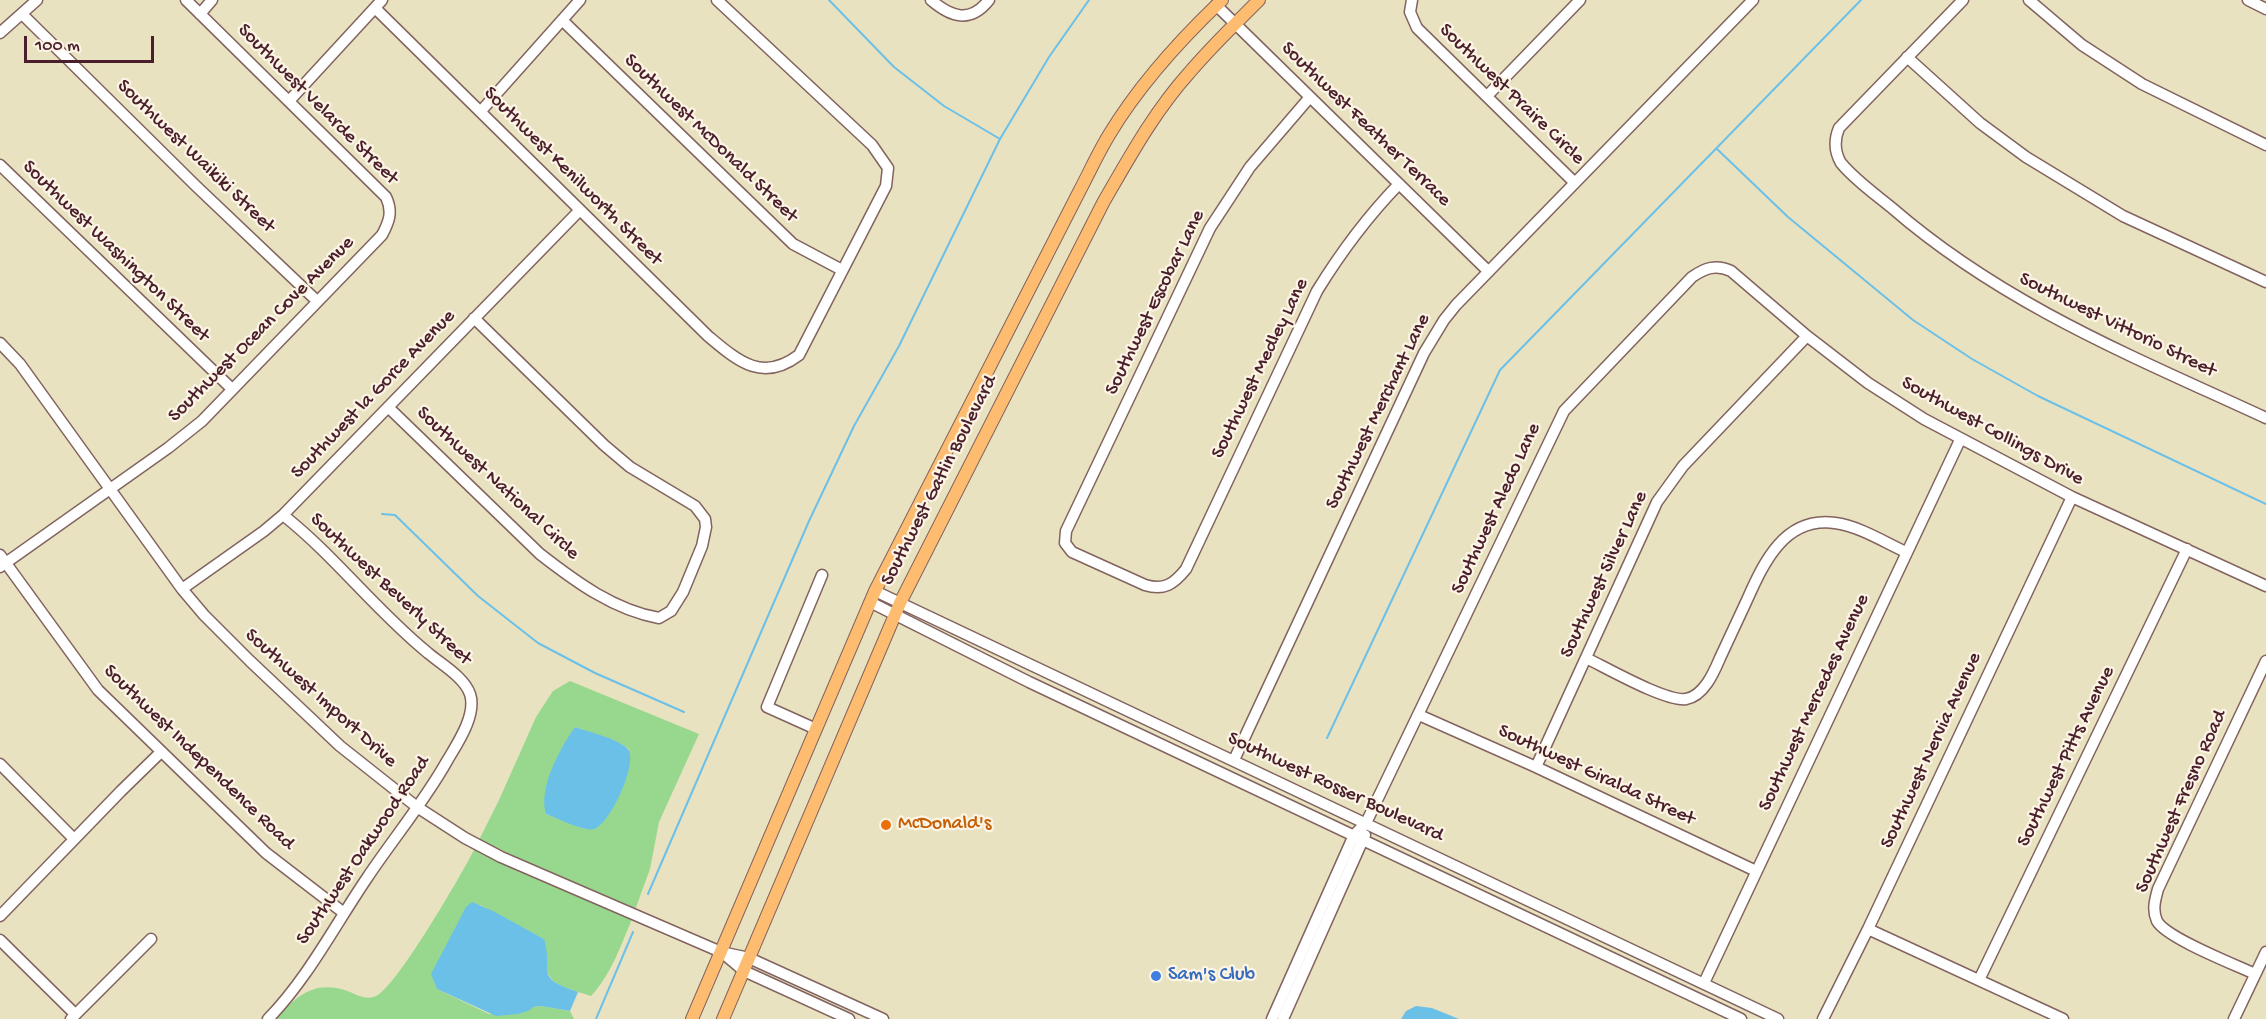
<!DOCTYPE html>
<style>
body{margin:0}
#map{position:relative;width:2266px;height:1019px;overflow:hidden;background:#e9e2c0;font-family:"Gochi Hand",sans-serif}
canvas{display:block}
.scale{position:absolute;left:24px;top:36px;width:130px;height:27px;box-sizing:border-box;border:3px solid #4a1f2b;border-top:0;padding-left:8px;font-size:18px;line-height:21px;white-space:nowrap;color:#4a1f2b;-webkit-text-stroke:4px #fcf5e5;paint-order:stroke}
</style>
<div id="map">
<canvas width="2266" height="1019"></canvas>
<div class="scale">100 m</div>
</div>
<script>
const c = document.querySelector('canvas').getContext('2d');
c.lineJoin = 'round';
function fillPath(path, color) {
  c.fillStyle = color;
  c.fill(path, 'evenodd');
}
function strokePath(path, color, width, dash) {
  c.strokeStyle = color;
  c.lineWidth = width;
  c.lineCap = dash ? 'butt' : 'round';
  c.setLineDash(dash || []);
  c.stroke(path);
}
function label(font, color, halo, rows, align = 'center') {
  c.font = font + ' "Gochi Hand",sans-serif';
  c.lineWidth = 4.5;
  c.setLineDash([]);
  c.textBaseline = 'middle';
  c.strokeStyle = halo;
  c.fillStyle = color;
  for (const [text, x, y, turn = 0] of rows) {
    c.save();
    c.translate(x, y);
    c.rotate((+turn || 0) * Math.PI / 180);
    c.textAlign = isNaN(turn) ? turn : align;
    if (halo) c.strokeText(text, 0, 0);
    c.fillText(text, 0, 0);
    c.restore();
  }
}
fillPath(new Path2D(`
 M 570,681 L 699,734 L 659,822 L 650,869 L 635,910 L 479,840 L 499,800 L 536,717 L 553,691 ZM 575,727 L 620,743 L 629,749 L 594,829 L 585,829 L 546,814 Z
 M 475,848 L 632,919 C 621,945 611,975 591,996 C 548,982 546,985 544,939 L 480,905 L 433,977 L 437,989 L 489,1014 L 519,1014 L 533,1007 L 541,1006 L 570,1011 L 574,1019 L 275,1019 C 298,995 315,979 350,992 C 358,996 368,1000 376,996 C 396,988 463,872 475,848 Z`), '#98d88e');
fillPath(new Path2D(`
 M 575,727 C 589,732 616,738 627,748 C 640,760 610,825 594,829 C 584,832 557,818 546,814 C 538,788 560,748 575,727 Z
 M 472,902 L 493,911 L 544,939 C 554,973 533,977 578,992 L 570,1011 L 541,1006 L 533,1007 L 530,1010 L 519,1014 L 496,1016 L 437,989 L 431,974 L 466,907 Z
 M 1416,1006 L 1432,1008 L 1459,1019 L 1401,1019 L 1406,1011 Z`), '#6bc0e8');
strokePath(new Path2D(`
 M 829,0 L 894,67 L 944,106 L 1000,139
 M 1717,149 L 1788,217 L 1913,320 L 1972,359 L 2038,396 L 2266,504
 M 382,514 L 395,515 L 478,596 L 538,643 L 595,673 L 684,712
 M 1327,738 L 1500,370 L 1861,0
 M 648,894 L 809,521 L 854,426 L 899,346 L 1000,139 L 1049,57 L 1089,0
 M 596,1019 L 633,932`), '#6bc0e8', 2);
const minor = new Path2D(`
 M 931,0 C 951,17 970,24 989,0
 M 1412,0 L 1410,12 L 1417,28 L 1575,183
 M 1963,0 L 1839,128 C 1834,140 1834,151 1841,163 C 1855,180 1875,194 1892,208 C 2004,305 2134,357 2266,418
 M 2029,0 L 2082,45 L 2142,84 L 2266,145
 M 2248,0 L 2266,9
 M 1216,5 L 1488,271
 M 375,8 L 708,336 C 738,361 762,383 799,355 L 886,186 L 888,168 L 872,145 L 717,0
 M 22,14 L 196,186 L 317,301
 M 200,14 L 212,0
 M 562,20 L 793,244 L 842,270
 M 0,33 L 37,0
 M 1907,57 L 1980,123 L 2026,157 L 2123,216 L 2266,282
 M 1487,96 L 1580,0
 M 1310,97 L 1250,167 L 1210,228 L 1066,531 L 1065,543 L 1072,552 L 1145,585 C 1164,591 1174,584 1186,569 L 1317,291 C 1341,252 1367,217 1399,184
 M 289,101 L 382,0
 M 481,111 L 580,0
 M 0,165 L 231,388
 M 0,343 L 20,364 L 182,589 L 204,615 L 250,661 L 340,746 L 417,807 L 465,838 L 501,857 L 721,952 L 749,958 L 883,1019
 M 388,407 L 540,554 C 576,582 614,610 659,618 L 671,611 L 683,592 L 702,546 L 706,527 L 705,519 L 695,506 L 630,467 L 604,445 L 474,318
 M 0,555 L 98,690 L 266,853 L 344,913
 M 0,567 L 168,448 L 202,421 L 382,235 C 389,222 393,212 386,197 L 186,0
 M 182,589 L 264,531 L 283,515 L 579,211
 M 875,591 L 1778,1019
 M 870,602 L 1029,682 L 1741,1019
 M 1586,658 C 1607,668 1666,702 1686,699 C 1704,696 1714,672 1720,658 C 1729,639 1738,619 1747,600 C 1764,562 1785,516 1835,523 C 1859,526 1884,542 1906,552
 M 1419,715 L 1536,767 L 1756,871
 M 816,729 L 767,707 L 822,575
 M 1234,760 L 1424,353 L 1444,320 L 1456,305 L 1753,0
 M 0,764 L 74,839
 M 1536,767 L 1657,502 L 1683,466 L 1807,336
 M 0,916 L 121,791 L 161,752
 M 1868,929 L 2063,1019
 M 0,940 L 75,1014
 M 724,954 L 744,971 L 849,1019
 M 2255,974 C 2236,965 2166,938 2157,921 C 2152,910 2155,900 2158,889 L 2266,661
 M 1979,980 L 2187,549
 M 1704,983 L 1960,440
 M 71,1019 L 151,939
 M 268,1019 C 308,978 335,925 367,878 C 393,839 424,802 447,761 C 457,744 477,715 470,694 C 464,677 441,664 428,653 C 376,611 335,556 283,515
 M 1272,1019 L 1354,835 L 1366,823 L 1564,411 L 1692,277 C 1705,268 1716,264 1731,271 L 1807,336 L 1868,383 L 1924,419 L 2072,497 L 2266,586
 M 1283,1019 L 1365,835
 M 1823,1019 L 1868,929 L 2072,497
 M 2234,1019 L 2266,952`);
const major = new Path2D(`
 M 692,1019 L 875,591 L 1079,192 C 1089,173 1098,153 1109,135 C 1139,85 1180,40 1222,0
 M 723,1019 L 900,603 L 1103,203 C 1129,158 1154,112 1189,73 C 1211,47 1235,24 1259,0`);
strokePath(minor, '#82635f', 13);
strokePath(major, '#82635f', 14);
strokePath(minor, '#fff', 10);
strokePath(major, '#fdbc70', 12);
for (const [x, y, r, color] of [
 [886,825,6,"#e8710a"],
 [1156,976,6,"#3f7fe0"]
]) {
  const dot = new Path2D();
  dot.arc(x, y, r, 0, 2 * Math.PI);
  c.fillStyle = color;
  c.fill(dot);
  strokePath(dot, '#fcf5e5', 2);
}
label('20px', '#4a1f2b', '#fcf5e5', [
 ["Southwest Praire Circle",1511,95,44],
 ["Southwest Velarde Street",317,105,45],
 ["Southwest Feather Terrace",1365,125,44],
 ["Southwest McDonald Street",710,139,44],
 ["Southwest Waikiki Street",195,157,44],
 ["Southwest Kenilworth Street",572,177,45],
 ["Southwest Washington Street",115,252,44],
 ["Southwest Escobar Lane",1156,303,-64],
 ["Southwest Vittorio Street",2117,326,26],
 ["Southwest Ocean Cove Avenue",262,330,-45],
 ["Southwest Medley Lane",1261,369,-64],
 ["Southwest la Gorce Avenue",374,395,-46],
 ["Southwest Merchant Lane",1379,412,-64],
 ["Southwest Collings Drive",1992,432,29],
 ["Southwest Gatlin Boulevard",940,481,-63],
 ["Southwest National Circle",497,484,43],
 ["Southwest Aledo Lane",1497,509,-65],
 ["Southwest Silver Lane",1605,575,-65],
 ["Southwest Beverly Street",390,590,43],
 ["Southwest Import Drive",320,699,42],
 ["Southwest Mercedes Avenue",1815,703,-65],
 ["Southwest Nervia Avenue",1932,751,-65],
 ["Southwest Pitts Avenue",2067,757,-64],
 ["Southwest Independence Road",198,758,44],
 ["Southwest Giralda Street",1596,776,25],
 ["Southwest Rosser Boulevard",1335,788,25],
 ["Southwest Fresno Road",2182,802,-66],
 ["Southwest Oakwood Road",364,851,-56]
]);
label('20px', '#c56008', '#fcf5e5', [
 ["McDonald's",898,825]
], 'left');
label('20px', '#366cbe', '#fcf5e5', [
 ["Sam's Club",1168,976]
], 'left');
</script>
